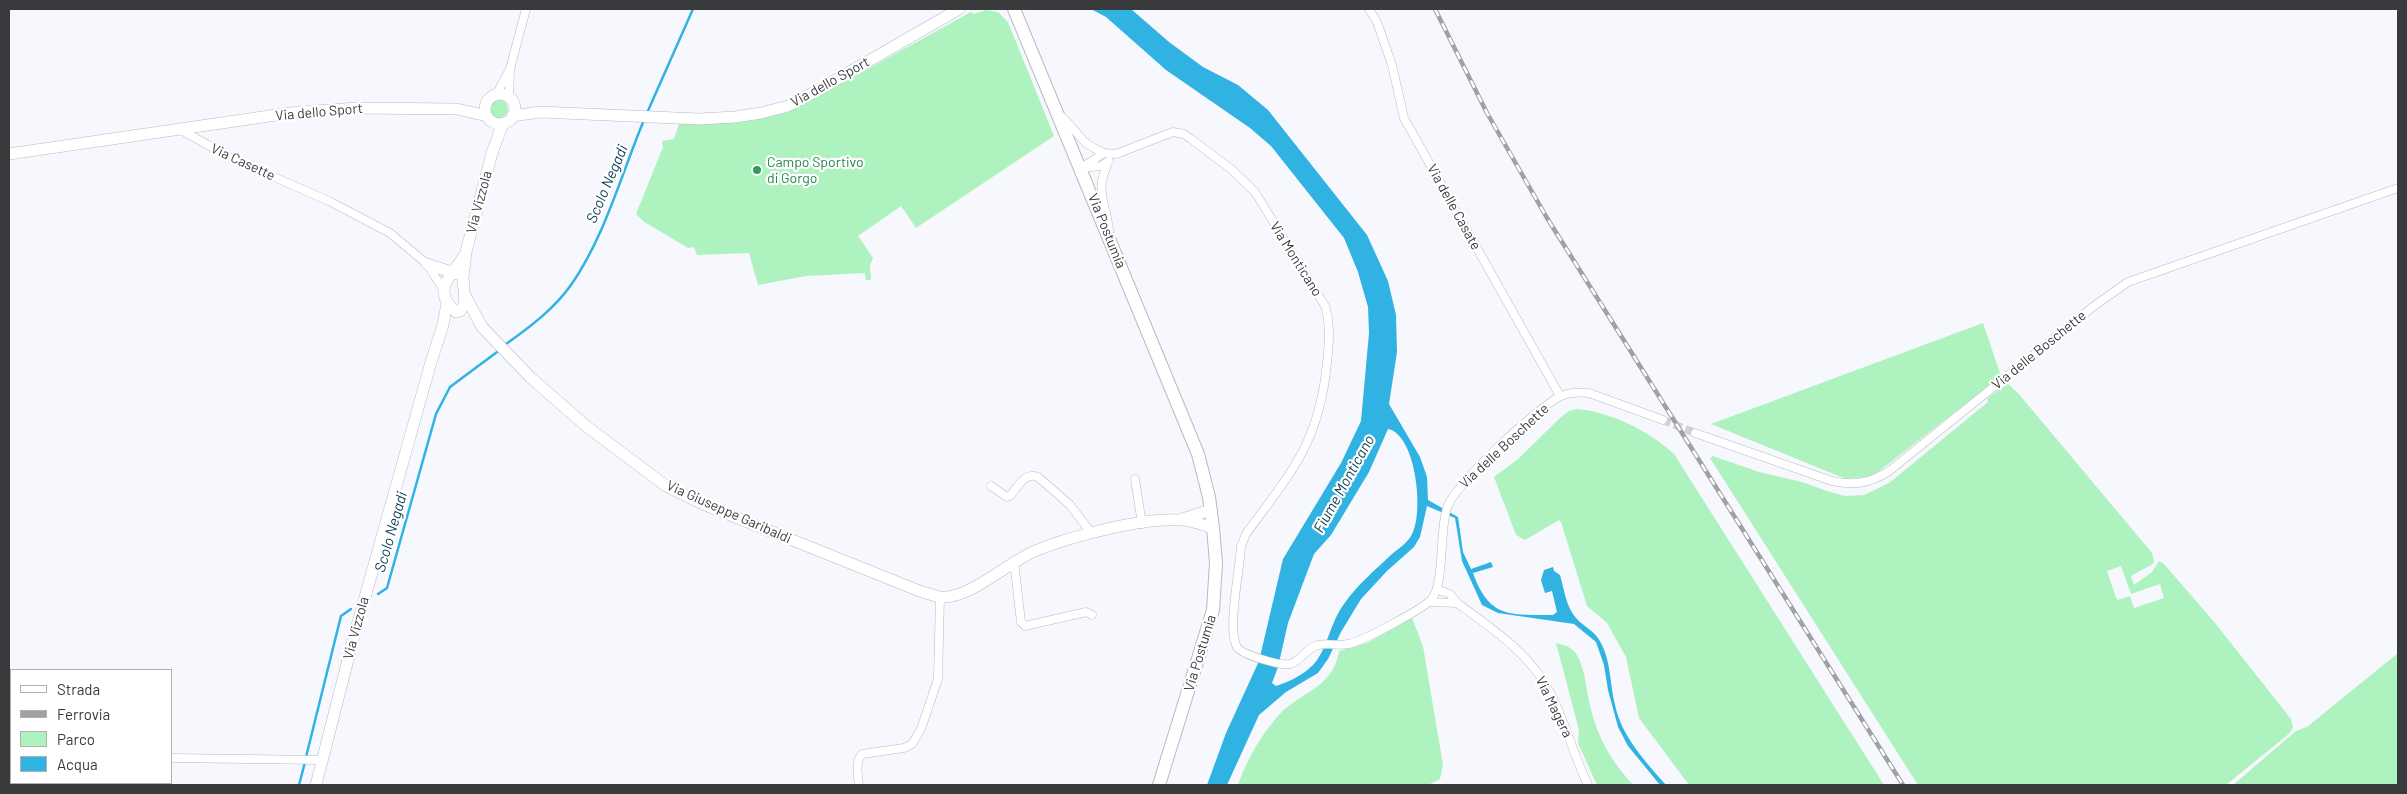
<!DOCTYPE html>
<style>
body{margin:0}
#map{position:relative;width:2407px;height:794px;overflow:hidden;background:#f6f8fe;font-family:Barlow,sans-serif}
canvas{display:block}
.frame{position:absolute;inset:0;border:10px solid #393a3c;pointer-events:none}
.legend{position:absolute;left:10px;top:669px;width:162px;height:115px;box-sizing:border-box;background:#fff;border:1px solid #b0b0b1;margin:0;padding:6px 9px;list-style:none;font-size:15px;color:#393a3c}
.legend li{display:flex;align-items:center;gap:10px;height:25px}
.legend b{width:25px;border:1px solid #b0b0b1}
</style>
<div id="map">
<canvas width="2407" height="794"></canvas>
<div class="frame"></div>
<ul class="legend">
<li><b style="height:6px;background:#fff"></b>Strada</li>
<li><b style="height:6px;background:#9fa1a5"></b>Ferrovia</li>
<li><b style="height:14px;background:#aef2bf"></b>Parco</li>
<li><b style="height:14px;background:#30b2e2"></b>Acqua</li>
</ul>
</div>
<script>
const c = document.querySelector('canvas').getContext('2d');
c.lineJoin = 'round';
function fillPath(path, color) {
  c.fillStyle = color;
  c.fill(path, 'evenodd');
}
function strokePath(path, color, width, dash) {
  c.strokeStyle = color;
  c.lineWidth = width;
  c.lineCap = dash ? 'butt' : 'round';
  c.setLineDash(dash || []);
  c.stroke(path);
}
function label(font, color, halo, rows, align = 'center') {
  c.font = font + ' Barlow,sans-serif';
  c.lineWidth = 4.5;
  c.setLineDash([]);
  c.textBaseline = 'middle';
  c.strokeStyle = halo;
  c.fillStyle = color;
  for (const [text, x, y, turn = 0] of rows) {
    c.save();
    c.translate(x, y);
    c.rotate((+turn || 0) * Math.PI / 180);
    c.textAlign = isNaN(turn) ? turn : align;
    if (halo) c.strokeText(text, 0, 0);
    c.fillText(text, 0, 0);
    c.restore();
  }
}
fillPath(new Path2D(`
 M 986,10 L 998,12 L 1008,22 L 1054,136 L 916,228 L 901,206 L 858,236 L 873,258 L 870,265 L 871,280 L 866,280 L 865,273 L 806,276 L 758,285 L 749,253 L 697,255 L 694,247 L 688,248 L 643,221 L 636,214 L 663,147 L 662,141 L 674,139 L 679,124 L 817,97 L 971,12 L 974,14 Z
 M490 109a9 9 0 1 1 18 0a9 9 0 1 1-18 0Z
 M 1983,323 L 2001,376 L 1878,472 L 1866,477 L 1846,479 L 1711,424 Z
 M 2007,383 L 2018,393 L 2152,553 L 2154,561 L 2153,564 L 2131,576 L 2134,585 L 2152,572 L 2159,561 L 2164,564 L 2215,623 L 2291,719 L 2293,727 L 2290,733 L 2226,785 L 1918,785 L 1710,458 L 1713,456 L 1759,472 L 1802,482 L 1830,492 L 1845,496 L 1864,495 L 1889,483 L 1988,402 L 1987,399 ZM 2121,566 L 2131,594 L 2160,584 L 2164,598 L 2134,608 L 2130,596 L 2117,600 L 2107,571 Z
 M 1577,409 C 1611,412 1649,431 1674,454 L 1884,785 L 1689,785 L 1639,718 L 1626,657 L 1607,623 L 1587,606 L 1561,522 L 1559,520 L 1525,540 L 1516,535 L 1494,477 L 1517,460 L 1560,418 L 1569,411 Z
 M 1412,618 L 1423,646 L 1443,765 L 1440,779 L 1428,785 L 1238,785 C 1246,761 1261,735 1278,716 C 1300,691 1333,689 1339,651 L 1367,643 Z
 M 1556,643 C 1565,645 1573,647 1578,657 C 1586,672 1586,692 1591,709 C 1598,739 1612,762 1633,785 L 1597,785 L 1578,743 L 1579,730 Z
 M 2398,653 L 2398,785 L 2233,785 L 2296,731 L 2307,727 Z`), '#aef2bf');
fillPath(new Path2D(`
 M 1091,9 L 1131,9 L 1169,42 L 1203,67 L 1238,85 L 1268,110 L 1367,235 L 1388,281 L 1396,315 L 1397,352 L 1389,404 L 1420,457 L 1427,477 L 1428,500 L 1458,517 L 1463,552 L 1471,569 L 1491,562 L 1493,567 L 1473,573 C 1489,618 1509,615 1553,615 L 1557,612 L 1552,591 L 1545,593 L 1541,580 L 1544,570 L 1553,567 L 1554,571 L 1560,575 C 1564,588 1566,607 1576,618 C 1585,628 1595,630 1602,645 C 1611,663 1610,686 1615,705 C 1622,737 1645,761 1666,785 L 1660,785 L 1628,746 L 1618,727 L 1608,690 L 1604,665 L 1596,642 L 1574,624 L 1498,613 L 1482,605 L 1462,561 L 1455,518 L 1427,506 L 1420,537 L 1414,547 L 1387,571 L 1361,599 L 1341,632 L 1328,659 L 1318,673 L 1286,692 L 1259,715 L 1227,785 L 1207,785 L 1226,733 L 1259,661 L 1283,559 L 1341,463 L 1361,421 L 1369,333 L 1368,307 L 1358,272 L 1344,238 L 1271,146 L 1250,128 L 1166,70 L 1106,17 ZM 1388,429 C 1416,434 1425,515 1411,536 C 1407,543 1398,549 1392,554 C 1375,570 1357,585 1344,604 C 1330,622 1328,649 1313,665 C 1303,675 1289,682 1276,686 L 1272,683 L 1278,667 L 1288,623 L 1314,554 L 1331,535 L 1369,472 Z`), '#30b2e2');
strokePath(new Path2D(`
 M 647,113 L 693,9
 M 506,344 C 530,327 554,309 571,285 C 605,236 621,175 644,120
 M 378,594 L 387,588 L 436,414 L 450,387 L 497,352
 M 306,757 L 341,616 L 351,609
 M 299,785 L 305,762`), '#30b2e2', 2.5);
strokePath(new Path2D(`
 M 1663,420 L 1695,433`), '#d0d2d7', 8, [8, 4]);
const street = new Path2D(`
 M 1369,9 L 1377,22 L 1392,65 L 1404,118 L 1560,396
 M 510,69 L 526,9
 M 496,95 L 510,69 L 509,98
 M 1061,116 C 1080,133 1078,142 1104,153
 M 181,130 L 235,160 L 329,201 L 390,233 L 427,264 L 445,292
 M 1108,162 C 1106,168 1103,175 1102,181 C 1099,197 1108,214 1109,230
 M 1081,168 L 1104,153 L 1116,154 L 1173,132 L 1184,134 L 1191,139 L 1231,169 L 1255,192 L 1325,306 C 1331,325 1329,344 1327,363 C 1319,444 1291,472 1246,534 L 1241,546 C 1240,568 1227,630 1237,647 C 1242,655 1281,666 1290,664 C 1301,661 1306,648 1318,645 C 1328,643 1338,646 1348,644 C 1362,642 1422,609 1431,600 C 1445,585 1439,531 1447,508 C 1455,484 1536,409 1559,397 C 1569,392 1578,392 1589,393 L 1663,420
 M 1082,168 L 1101,166 L 1109,161
 M 1695,433 L 1832,481 C 1854,486 1869,483 1888,472 L 2094,306 L 2128,282 L 2398,188
 M 1135,479 L 1142,524
 M 991,486 L 1007,497 L 1010,496 C 1018,487 1025,471 1038,477 L 1070,505 L 1092,534
 M 1014,561 L 1021,622 L 1025,626 L 1086,612 L 1092,615
 M 1438,590 L 1450,594 L 1457,603 C 1493,629 1532,655 1552,696 C 1566,725 1574,756 1588,785
 M 1430,602 L 1457,603
 M 9,756 L 11,756
 M 171,758 L 322,760
 M 859,785 C 858,776 855,762 862,754 L 904,748 L 912,744 L 921,729 L 938,679 L 940,597`);
const secondary = new Path2D(`
 M485 109a15 15 0 1 1 30 0a15 15 0 1 1-30 0Z
 M 512,116 L 540,112 L 699,119 L 735,117 L 761,113 L 788,106 L 820,89 L 959,9
 M 9,154 L 290,113 L 356,108 L 457,109 L 487,116
 M 427,264 L 457,274
 M 466,297 L 482,327 L 531,378 L 586,426 L 666,486 L 705,505 L 922,592 C 928,593 934,596 940,597 C 969,600 1008,562 1035,551 C 1071,536 1141,518 1180,520 C 1191,520 1203,525 1213,528
 M 452,308 C 432,288 454,273 464,256
 M 456,312 L 460,311 L 465,304 L 463,277 L 466,252 L 492,153 L 503,123
 M 1182,519 L 1211,510
 M 316,785 L 353,640 L 431,362 L 443,325 L 447,303`);
const primary = new Path2D(`
 M 1014,9 L 1198,454 L 1209,497 L 1213,528 L 1216,563 L 1213,610 L 1159,785`);
strokePath(street, '#b8bac1', 9);
strokePath(secondary, '#b8bac1', 12);
strokePath(primary, '#b8bac1', 14);
strokePath(street, '#fff', 8);
strokePath(secondary, '#fff', 11);
strokePath(primary, '#fff', 12);
const rail = new Path2D(`
 M 1435,9 L 1487,113 L 1547,218 L 1903,785`);
strokePath(rail, '#9fa1a5', 4.5);
strokePath(rail, '#fff', 2.5, [8]);
for (const [x, y, r, color] of [
 [757,170,5,"#2e9e5b"]
]) {
  const dot = new Path2D();
  dot.arc(x, y, r, 0, 2 * Math.PI);
  c.fillStyle = color;
  c.fill(dot);
  strokePath(dot, '#fff', 2);
}
label('14px', '#393a3c', '#fff', [
 ["Via dello Sport",830,82,-29],
 ["Via dello Sport",319,112,-5],
 ["Via Casette",243,162,25],
 ["Via Vizzola",479,202,-75],
 ["Via delle Casate",1454,207,61],
 ["Via Postumia",1107,231,68],
 ["Via Monticano",1296,259,58],
 ["Via delle Boschette",2039,350,-39],
 ["Via delle Boschette",1504,446,-43],
 ["Via Giuseppe Garibaldi",729,512,24],
 ["Via Vizzola",356,628,-75],
 ["Via Postumia",1200,653,-73],
 ["Via Magera",1554,707,64]
]);
label('14px', '#27864d', '#fff', [
 ["Campo Sportivo",767,162],
 ["di Gorgo",767,178]
], 'left');
label('italic 15px', '#0c4255', '#fff', [
 ["Scolo Negadi",607,184,-67],
 ["Fiume Monticano",1344,484,-61],
 ["Scolo Negadi",391,532,-74]
]);
</script>
